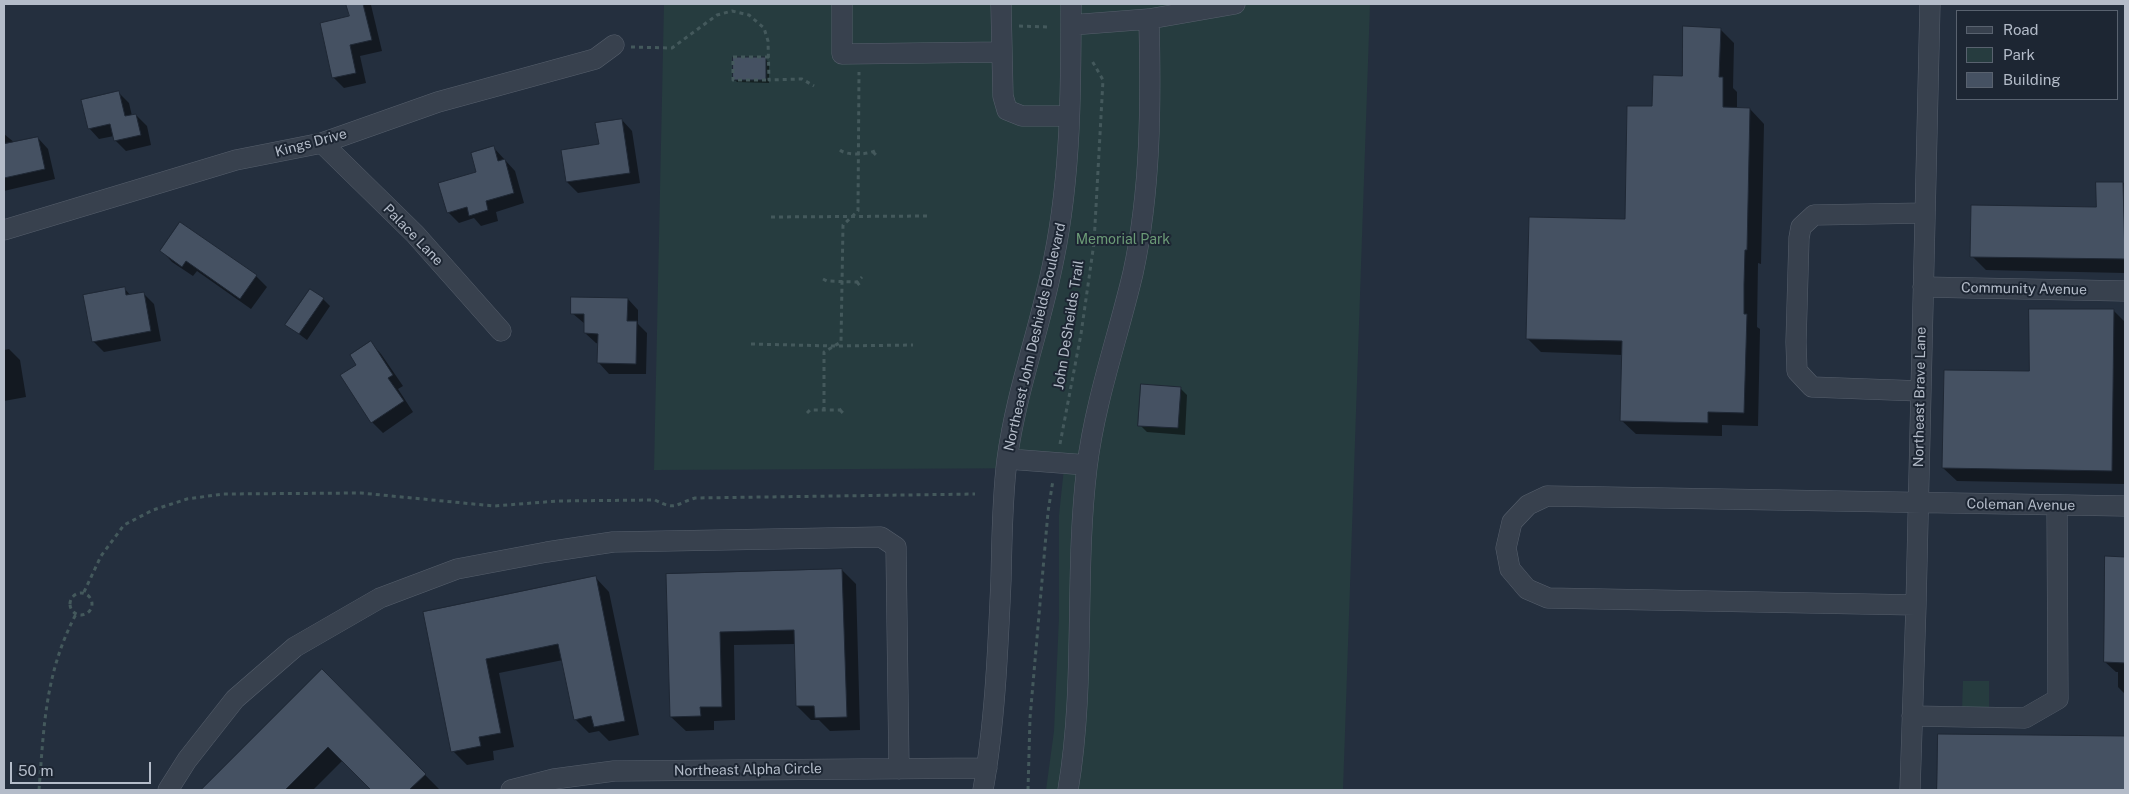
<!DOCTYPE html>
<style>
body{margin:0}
#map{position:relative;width:2129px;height:794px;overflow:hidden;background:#242f3e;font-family:"Public Sans",sans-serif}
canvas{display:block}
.frame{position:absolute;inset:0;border:5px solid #b4bcc9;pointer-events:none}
.legend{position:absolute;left:1956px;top:10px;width:162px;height:90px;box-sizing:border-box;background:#1d2633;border:1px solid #59626f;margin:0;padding:6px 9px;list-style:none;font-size:15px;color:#b4bcc9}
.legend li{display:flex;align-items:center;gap:10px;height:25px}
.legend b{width:25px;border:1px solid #59626f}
.scale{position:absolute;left:10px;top:762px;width:141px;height:22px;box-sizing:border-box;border:2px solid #b4bcc9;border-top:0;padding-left:6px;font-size:15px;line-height:18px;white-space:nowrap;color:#b4bcc9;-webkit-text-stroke:4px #1d2633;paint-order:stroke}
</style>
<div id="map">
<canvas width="2129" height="794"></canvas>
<div class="frame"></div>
<ul class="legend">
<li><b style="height:6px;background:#38414e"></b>Road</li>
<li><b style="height:14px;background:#263c3f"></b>Park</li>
<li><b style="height:14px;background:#455162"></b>Building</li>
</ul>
<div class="scale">50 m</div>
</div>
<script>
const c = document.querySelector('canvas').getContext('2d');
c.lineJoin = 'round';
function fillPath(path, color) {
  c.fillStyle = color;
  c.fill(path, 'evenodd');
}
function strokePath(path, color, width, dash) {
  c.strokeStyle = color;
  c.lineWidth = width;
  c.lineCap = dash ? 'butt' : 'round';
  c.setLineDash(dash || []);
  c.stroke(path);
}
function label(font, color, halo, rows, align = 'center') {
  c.font = font + ' "Public Sans",sans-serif';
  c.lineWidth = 4;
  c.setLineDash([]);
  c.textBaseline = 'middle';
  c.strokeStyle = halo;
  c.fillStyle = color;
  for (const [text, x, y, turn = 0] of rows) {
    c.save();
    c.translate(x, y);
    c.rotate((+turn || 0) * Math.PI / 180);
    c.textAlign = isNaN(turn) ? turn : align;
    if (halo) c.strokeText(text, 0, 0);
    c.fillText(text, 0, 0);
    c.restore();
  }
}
fillPath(new Path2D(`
 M 664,4 L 1370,4 L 1343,790 L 1046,790 L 1054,731 L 1059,617 L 1059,515 L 1064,468 L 654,470 Z
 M 1963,681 L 1989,681 L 1989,710 L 1962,710 Z`), '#263c3f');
fillPath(new Path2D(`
 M 347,4 L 369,4 L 371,5 L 382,51 L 360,56 L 366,83 L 344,88 L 333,77 L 351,17 Z
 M 1720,29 L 1734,43 L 1733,88 L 1737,92 L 1737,109 L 1750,109 L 1764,124 L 1761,264 L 1758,263 L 1757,327 L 1760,329 L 1758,426 L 1722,425 L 1722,436 L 1636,434 L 1621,420 L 1623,355 L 1541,352 L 1527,338 L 1626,220 L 1654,108 L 1683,77 Z
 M 765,59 L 769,62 L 769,83 L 737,82 L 734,79 Z
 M 118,92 L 129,103 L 132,116 L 136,115 L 147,126 L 151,145 L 126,151 L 115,140 L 114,136 L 99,139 L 89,128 Z
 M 622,120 L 632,131 L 640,183 L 578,193 L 567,182 Z
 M 4,134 L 15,143 L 38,138 L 48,149 L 55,179 L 4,191 Z
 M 494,148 L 515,171 L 524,203 L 496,212 L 498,221 L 481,226 L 474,218 L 459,223 L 448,212 L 478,173 Z
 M 2097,183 L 2125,183 L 2125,273 L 1986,270 L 1972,256 L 2097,208 Z
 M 162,251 L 256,276 L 267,287 L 251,309 L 197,271 L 193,276 L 172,262 Z
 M 124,288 L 131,296 L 143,293 L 154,304 L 161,341 L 104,352 L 93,341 Z
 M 323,299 L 330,306 L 307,340 L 287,325 Z
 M 628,299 L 638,310 L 638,324 L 647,333 L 646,374 L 609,374 L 599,363 L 599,344 L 596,343 L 585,333 L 585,324 L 572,313 Z
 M 2113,310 L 2125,322 L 2125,484 L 1957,481 L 1943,468 L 2030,372 Z
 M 371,343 L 381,354 L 403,386 L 398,389 L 413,412 L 383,433 L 372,422 L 357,365 Z
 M 9,349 L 20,360 L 26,397 L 4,401 L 4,350 Z
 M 1180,388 L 1187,395 L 1185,435 L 1147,432 L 1140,425 Z
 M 2106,558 L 2125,558 L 2125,790 L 1938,790 L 1939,736 L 2124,738 L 2125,694 L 2118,687 L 2118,672 L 2116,672 L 2105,662 Z
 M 842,570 L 856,584 L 860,730 L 830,731 L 819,720 L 811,720 L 797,706 L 795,644 L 734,645 L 735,720 L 714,721 L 714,730 L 686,731 L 671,717 L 667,575 Z
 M 595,577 L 609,592 L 639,735 L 609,741 L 599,731 L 589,733 L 575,719 L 563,660 L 499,673 L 514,747 L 493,751 L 494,760 L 467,765 L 453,751 L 424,612 Z
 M 322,671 L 439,789 L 373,790 L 343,760 L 313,790 L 203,790 Z`), '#0007');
const building = new Path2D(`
 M 346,4 L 363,4 L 372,40 L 350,45 L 356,73 L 332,78 L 320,23 L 349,16 Z
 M 1683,26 L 1721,28 L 1719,77 L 1723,77 L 1723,107 L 1750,108 L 1747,250 L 1745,250 L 1744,284 L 1744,314 L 1747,314 L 1744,413 L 1708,412 L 1708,423 L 1620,421 L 1622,341 L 1526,339 L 1529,217 L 1625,219 L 1627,106 L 1652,106 L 1653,75 L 1682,76 Z
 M 733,57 L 766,57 L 766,80 L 733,80 Z
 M 119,91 L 125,116 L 136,114 L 141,135 L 114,141 L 110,124 L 88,129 L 81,100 Z
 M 622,119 L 630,173 L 566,182 L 561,150 L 599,144 L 595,123 Z
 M 38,137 L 45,169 L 4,178 L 4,144 Z
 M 494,146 L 498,161 L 505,159 L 514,193 L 486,201 L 488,210 L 469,216 L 467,207 L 447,213 L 438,183 L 476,172 L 471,153 Z
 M 2096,182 L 2123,182 L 2125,259 L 1970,257 L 1971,205 L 2096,207 Z
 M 180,222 L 257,275 L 240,299 L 186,261 L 182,267 L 160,251 Z
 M 125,287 L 126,295 L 144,292 L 151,331 L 92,342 L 83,295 Z
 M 310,289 L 324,298 L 299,334 L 285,325 Z
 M 571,297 L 628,298 L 627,321 L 637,321 L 636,364 L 597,363 L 598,334 L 584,333 L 584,314 L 571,314 Z
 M 2029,309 L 2114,309 L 2112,471 L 1942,468 L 1944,370 L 2029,371 Z
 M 371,341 L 393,375 L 388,378 L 404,401 L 371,423 L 340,375 L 356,365 L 350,355 Z
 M 1141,384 L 1181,387 L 1178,428 L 1138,426 Z
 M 2105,556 L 2125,557 L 2125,663 L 2104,662 Z
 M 842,569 L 847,717 L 815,718 L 814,706 L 796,706 L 794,630 L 720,632 L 722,707 L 700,707 L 701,716 L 670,717 L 666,574 Z
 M 596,576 L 625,721 L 594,727 L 591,716 L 574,720 L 558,644 L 486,659 L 501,733 L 479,737 L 481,746 L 451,752 L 423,612 Z
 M 322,669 L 426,774 L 409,790 L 371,790 L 328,747 L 285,790 L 201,790 Z
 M 1938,734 L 2125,736 L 2125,790 L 1937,790 Z`);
fillPath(building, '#455162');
strokePath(building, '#1f2835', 1);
const minor = new Path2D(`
 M 842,4 L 842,54 L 1002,52
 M 1001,4 L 1003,96 L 1007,110 L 1022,116 L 1069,116
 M 1071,25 L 1149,19 L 1235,4
 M 322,143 L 415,234 L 501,331
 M 4,230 L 236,160 L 322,143 L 438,102 L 595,59 L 614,45
 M 1923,287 L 2125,291
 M 1920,391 L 1812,387 L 1797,371 L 1796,342 L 1799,238 L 1801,227 L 1814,215 L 1925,213
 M 1008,459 L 1087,465
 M 1916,605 L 1548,598 L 1527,589 L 1510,569 L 1506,548 L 1512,522 L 1528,505 L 1547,496 L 2125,506
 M 1912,716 L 2025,718 L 2058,699 L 2057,506
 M 168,790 L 187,760 L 235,699 L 295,647 L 380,598 L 457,569 L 547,552 L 613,542 L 881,537 L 896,547 L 899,769
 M 511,790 L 554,779 L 614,771 L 987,768
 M 983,790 C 995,723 998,648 1001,580 C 1002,540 1002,500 1007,460 C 1016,391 1041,326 1054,258 C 1071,174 1071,89 1071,4
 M 1068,790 C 1086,683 1074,574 1087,467 C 1095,401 1118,337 1133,273 C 1151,190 1151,103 1149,19
 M 1910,790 L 1916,605 L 1930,4`);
strokePath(minor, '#565f6c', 21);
strokePath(new Path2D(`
 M 1019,26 L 1050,27
 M 631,47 L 672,48 L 717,15 L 732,11 L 749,15 L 764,28 L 768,41 L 769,80 L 802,79 L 814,86
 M 769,57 L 733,57 L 733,80 L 769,80
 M 840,150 C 847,156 870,155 878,149
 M 873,152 L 877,156
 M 771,217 L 929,216
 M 823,279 L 827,281 L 857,282 L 862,277
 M 857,282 L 860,286
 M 751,344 L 834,346 L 913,345
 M 840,410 L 844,414
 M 824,411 L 824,352 L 841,342 L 843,225 L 858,211 L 859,72
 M 807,413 L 810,410 L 840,410 L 844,407
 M 1060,444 L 1081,334 L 1094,243 L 1103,80 L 1091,59
 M 84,592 L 101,556 L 124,525 L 153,510 L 187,499 L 223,494 L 361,493 L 494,506 L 558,501 L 655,500 C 676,511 675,504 695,498 L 975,494
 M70 604a11 11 0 1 1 22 0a11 11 0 1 1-22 0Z
 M 39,790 C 44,726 45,673 76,614
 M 1028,790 L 1030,718 L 1048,512 L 1053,480`), '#44595c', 3, [4, 4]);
strokePath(minor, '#38414e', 20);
label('14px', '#b4bcc9', '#1d2633', [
 ["Kings Drive",311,143,-15],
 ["Palace Lane",413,235,46],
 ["Community Avenue",2024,289,1],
 ["John DeSheilds Trail",1069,325,-81],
 ["Northeast John Deshields Boulevard",1035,337,-77],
 ["Northeast Brave Lane",1920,397,-89],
 ["Coleman Avenue",2021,505,1],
 ["Northeast Alpha Circle",748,770,-1]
]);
label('14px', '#6b9a76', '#1d2633', [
 ["Memorial Park",1123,240]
]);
</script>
